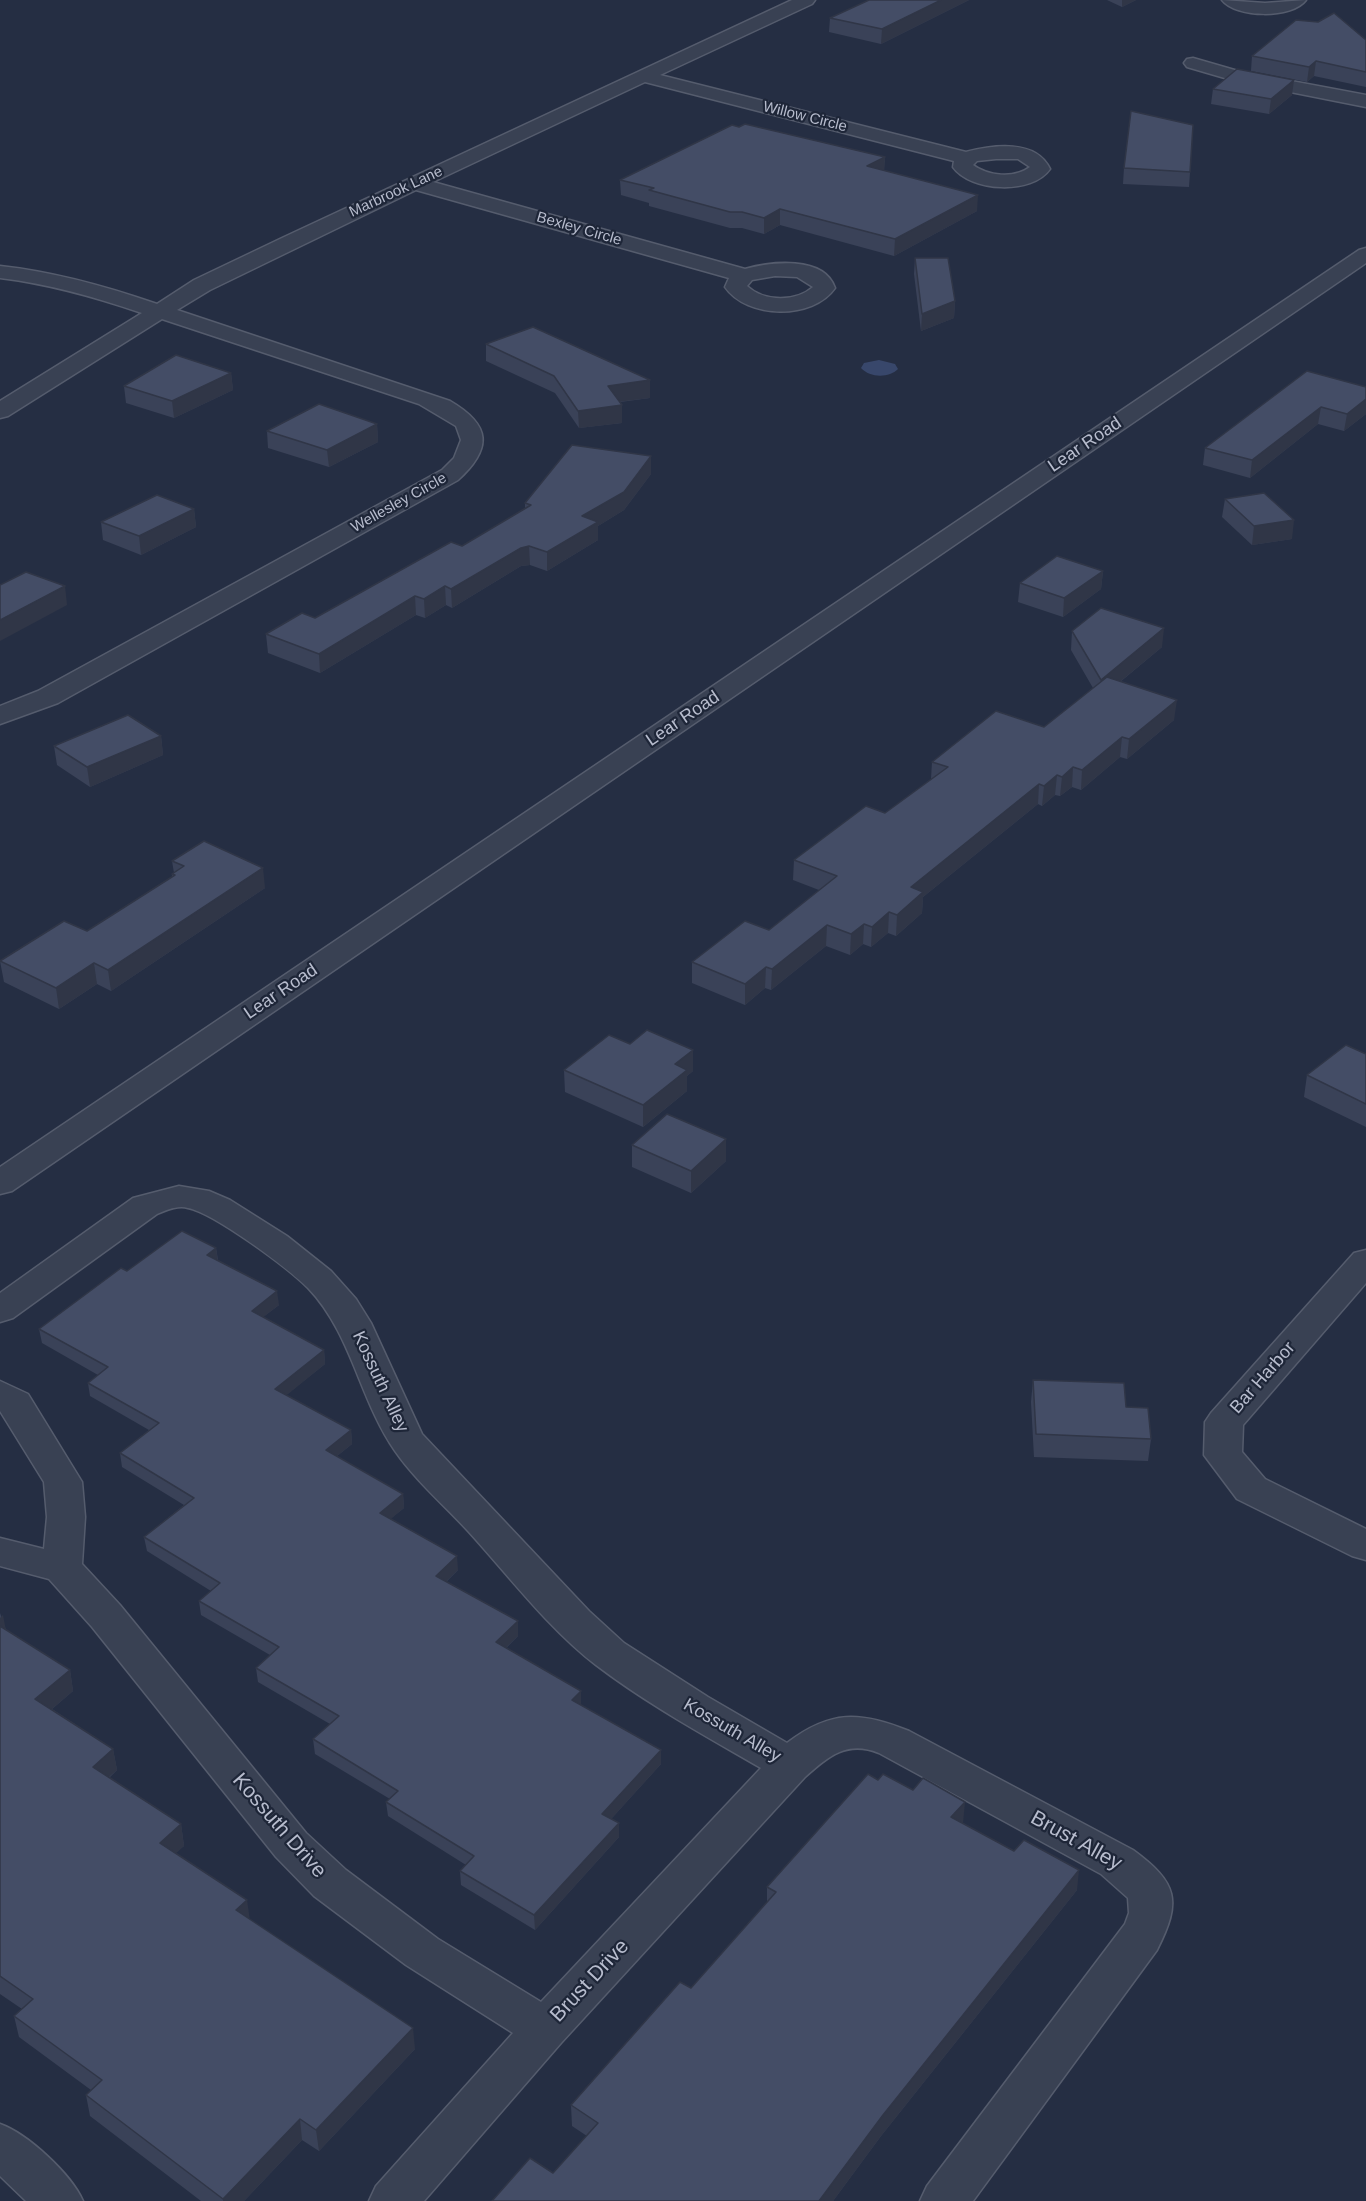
<!DOCTYPE html>
<style>
body{margin:0}
canvas{display:block;background:#252e43}
</style>
<canvas width="1366" height="2201"></canvas>
<script>
const c = document.querySelector('canvas').getContext('2d');
c.lineJoin = 'round';
function fillPath(path, color) {
  c.fillStyle = color;
  c.fill(path, 'evenodd');
}
function strokePath(path, color, width, dash) {
  c.strokeStyle = color;
  c.lineWidth = width;
  c.lineCap = dash ? 'butt' : 'round';
  c.setLineDash(dash || []);
  c.stroke(path);
}
function label(font, color, halo, rows, align = 'center') {
  c.font = font + ' Helvetica,sans-serif';
  c.lineWidth = 4.5;
  c.setLineDash([]);
  c.textBaseline = 'middle';
  c.strokeStyle = halo;
  c.fillStyle = color;
  for (const [text, x, y, turn = 0] of rows) {
    c.save();
    c.translate(x, y);
    c.rotate((+turn || 0) * Math.PI / 180);
    c.textAlign = isNaN(turn) ? turn : align;
    if (halo) c.strokeText(text, 0, 0);
    c.fillText(text, 0, 0);
    c.restore();
  }
}
fillPath(new Path2D(`
 M 879,360 L 895,364 L 898,369 C 889,378 870,378 861,368 L 864,363 Z`), '#38476b');
const minor = new Path2D(`
 M 792,0 L 815,0 L 812,4 L 660,75 L 966,152 C 993,145 1036,139 1050,169 C 1032,195 971,192 953,167 L 954,161 L 645,82 L 433,182 L 745,269 C 770,262 824,255 835,288 C 813,320 747,319 725,287 L 729,278 L 416,190 L 210,290 L 177,310 L 450,401 C 491,425 493,448 458,480 L 58,703 L 0,724 L 0,706 L 38,691 L 442,470 L 454,458 L 461,440 L 456,426 L 419,404 L 162,319 L 8,416 L 0,418 L 0,401 L 142,313 C 95,297 50,284 0,278 L 0,266 C 55,272 105,286 157,304 L 194,280 L 282,238 ZM 996,159 L 1018,159 L 1030,167 C 1014,179 988,176 973,165 L 977,161 ZM 775,276 L 797,277 L 813,287 C 796,302 764,302 747,286 L 752,280 Z
 M 1222,0 L 1265,3 L 1306,0 C 1292,19 1236,18 1222,0 Z
 M 1193,58 L 1238,71 L 1366,95 L 1366,107 L 1235,81 L 1187,67 L 1184,63 L 1187,59 Z
 M 1366,248 L 1366,263 L 12,1191 L 0,1194 L 0,1167 L 1359,250 Z
 M 179,1186 L 209,1191 L 230,1200 L 287,1236 L 331,1271 L 356,1299 L 371,1323 L 422,1434 L 589,1611 L 624,1643 L 708,1697 L 787,1743 C 830,1710 860,1711 909,1731 L 1133,1850 C 1178,1883 1182,1901 1157,1950 L 973,2201 L 920,2201 L 927,2186 L 1125,1924 L 1129,1913 L 1128,1898 L 1101,1874 L 879,1753 C 847,1740 829,1756 805,1777 L 561,2043 L 424,2201 L 369,2201 L 376,2186 L 513,2033 L 406,1965 L 314,1896 L 276,1857 L 92,1627 L 49,1579 L 0,1566 L 0,1538 L 44,1549 L 47,1517 L 44,1482 L 0,1411 L 0,1381 L 28,1394 L 82,1482 L 85,1517 L 82,1564 L 120,1605 L 306,1833 L 346,1870 L 438,1939 L 541,2002 L 761,1768 C 706,1736 647,1704 596,1665 C 548,1628 509,1576 468,1531 C 444,1505 415,1480 395,1451 C 359,1399 352,1334 308,1288 C 288,1268 214,1213 188,1208 C 178,1205 167,1210 157,1214 L 13,1318 L 0,1322 L 0,1293 L 133,1198 Z
 M 1366,1250 L 1366,1283 L 1243,1425 L 1242,1452 L 1265,1479 L 1366,1529 L 1366,1560 L 1352,1556 L 1237,1499 L 1204,1455 L 1205,1422 L 1211,1413 L 1354,1253 Z
 M 0,2124 C 28,2134 71,2174 83,2201 L 26,2201 L 0,2176 Z`);
strokePath(minor, '#555c6d', 3);
fillPath(minor, '#394153');
fillPath(new Path2D(`
 M 869,0 L 969,0 L 881,44 L 829,32 L 830,18 Z
 M 1107,0 L 1136,0 L 1122,7 Z
 M 1366,40 L 1366,87 L 1314,76 L 1307,82 L 1251,71 L 1252,56 Z
 M 1294,80 L 1292,95 L 1269,114 L 1211,104 L 1213,89 Z
 M 885,157 L 884,170 L 977,211 L 894,256 L 780,225 L 764,234 L 742,228 L 730,228 L 649,206 L 649,203 L 621,195 L 620,180 Z
 M 1124,168 L 1190,172 L 1189,187 L 1123,184 Z
 M 915,258 L 955,301 L 954,318 L 921,331 L 914,274 Z
 M 486,344 L 650,380 L 650,398 L 620,402 L 622,423 L 579,428 L 555,393 L 486,361 Z
 M 231,373 L 233,390 L 174,418 L 126,403 L 124,386 Z
 M 1366,387 L 1366,414 L 1344,431 L 1318,424 L 1250,478 L 1203,465 L 1205,448 Z
 M 377,424 L 378,442 L 329,467 L 268,448 L 267,431 Z
 M 651,456 L 651,474 L 624,510 L 598,526 L 598,540 L 547,571 L 530,565 L 521,566 L 452,608 L 446,605 L 425,618 L 416,615 L 320,673 L 268,653 L 266,634 L 315,618 L 462,546 L 525,509 L 525,503 Z
 M 1225,499 L 1292,539 L 1252,545 L 1222,517 Z
 M 194,509 L 196,527 L 141,555 L 103,540 L 101,522 Z
 M 1103,571 L 1101,589 L 1063,617 L 1018,602 L 1020,583 Z
 M 1072,631 L 1162,647 L 1120,682 L 1174,720 L 1127,759 L 1120,757 L 1081,790 L 1072,787 L 1060,796 L 1055,795 L 1042,806 L 1038,804 L 923,897 L 922,913 L 896,936 L 888,933 L 871,947 L 863,944 L 850,955 L 826,946 L 771,990 L 765,988 L 745,1005 L 692,983 L 692,962 L 769,930 L 819,890 L 793,880 L 794,860 L 885,813 L 931,779 L 932,762 L 1044,727 L 1093,688 L 1071,650 Z
 M 161,736 L 163,755 L 90,787 L 57,765 L 54,746 Z
 M 172,861 L 265,888 L 111,991 L 97,984 L 59,1009 L 4,982 L 0,961 L 87,931 L 172,877 L 172,874 L 174,873 Z
 M 630,1044 L 693,1050 L 693,1071 L 687,1076 L 687,1091 L 643,1127 L 565,1092 L 564,1070 Z
 M 1366,1054 L 1366,1127 L 1304,1097 L 1307,1075 Z
 M 726,1139 L 726,1161 L 691,1193 L 632,1167 L 632,1145 Z
 M 216,1248 L 218,1260 L 279,1305 L 263,1317 L 324,1350 L 325,1364 L 286,1395 L 351,1430 L 352,1444 L 337,1456 L 403,1494 L 404,1508 L 390,1519 L 458,1570 L 446,1582 L 518,1636 L 506,1648 L 581,1705 L 661,1750 L 661,1764 L 611,1819 L 619,1823 L 619,1837 L 535,1930 L 461,1885 L 460,1871 L 466,1865 L 388,1816 L 386,1802 L 390,1799 L 315,1754 L 313,1739 L 330,1724 L 258,1682 L 256,1668 L 270,1655 L 201,1615 L 199,1601 L 211,1591 L 147,1551 L 144,1537 L 184,1505 L 122,1467 L 120,1453 L 149,1430 L 90,1396 L 88,1383 L 98,1375 L 42,1343 L 39,1329 L 127,1271 Z
 M 1033,1380 L 1126,1407 L 1151,1439 L 1148,1461 L 1034,1457 L 1031,1402 Z
 M 0,1613 L 6,1630 L 70,1670 L 73,1691 L 52,1709 L 113,1749 L 117,1770 L 109,1778 L 181,1824 L 184,1846 L 175,1853 L 250,1920 L 415,2049 L 319,2151 L 302,2140 L 244,2201 L 201,2201 L 90,2116 L 86,2095 L 91,2090 L 19,2037 L 14,2016 L 22,2009 L 0,1994 Z
 M 963,1823 L 1077,1890 L 881,2136 L 833,2201 L 492,2201 L 553,2173 L 587,2136 L 572,2126 L 571,2105 L 691,1988 L 767,1902 L 767,1887 Z`), '#3a4258');
fillPath(new Path2D(`
 M 941,0 L 969,0 L 881,44 L 882,29 Z
 M 1122,0 L 1136,0 L 1122,7 Z
 M 1316,61 L 1314,76 L 1307,82 L 1309,67 Z
 M 1294,80 L 1292,95 L 1269,114 L 1271,99 Z
 M 885,157 L 884,173 L 867,166 Z
 M 978,195 L 977,211 L 894,256 L 895,239 Z
 M 780,209 L 780,225 L 764,234 L 764,218 Z
 M 955,301 L 954,318 L 921,331 L 922,314 Z
 M 231,373 L 233,390 L 174,418 L 172,401 Z
 M 650,380 L 650,398 L 608,403 L 608,386 Z
 M 1366,399 L 1366,414 L 1344,431 L 1347,414 Z
 M 622,405 L 622,423 L 579,428 L 578,411 Z
 M 1321,407 L 1318,424 L 1250,478 L 1252,460 Z
 M 377,424 L 378,442 L 329,467 L 327,450 Z
 M 651,456 L 651,474 L 624,510 L 598,526 L 598,540 L 547,571 L 547,552 L 582,516 Z
 M 194,509 L 196,527 L 141,555 L 139,536 Z
 M 1294,520 L 1292,539 L 1252,545 L 1254,526 Z
 M 529,546 L 530,565 L 521,566 L 452,608 L 451,589 L 521,548 Z
 M 1103,571 L 1101,589 L 1063,617 L 1064,598 Z
 M 65,586 L 67,605 L 0,641 L 0,620 Z
 M 445,586 L 446,605 L 425,618 L 424,599 Z
 M 415,596 L 416,615 L 320,673 L 319,654 Z
 M 1164,628 L 1162,647 L 1099,699 L 1101,680 Z
 M 1177,700 L 1174,720 L 1127,759 L 1129,739 Z
 M 161,736 L 163,755 L 90,787 L 87,767 Z
 M 1122,737 L 1120,757 L 1081,790 L 1082,770 Z
 M 1073,767 L 1072,787 L 1060,796 L 1062,777 Z
 M 1057,775 L 1055,795 L 1042,806 L 1044,786 Z
 M 1039,784 L 1038,804 L 923,897 L 922,913 L 896,936 L 897,915 L 911,887 Z
 M 263,868 L 265,888 L 111,991 L 108,970 Z
 M 889,912 L 888,933 L 871,947 L 872,927 Z
 M 864,924 L 863,944 L 850,955 L 851,934 Z
 M 827,925 L 826,946 L 771,990 L 772,969 Z
 M 94,963 L 97,984 L 59,1009 L 56,988 Z
 M 766,967 L 765,988 L 745,1005 L 745,984 Z
 M 693,1050 L 693,1071 L 687,1076 L 687,1091 L 643,1127 L 643,1105 L 675,1064 Z
 M 726,1139 L 726,1161 L 691,1193 L 691,1171 Z
 M 216,1248 L 218,1262 L 207,1255 Z
 M 277,1291 L 279,1305 L 253,1325 L 252,1311 Z
 M 324,1350 L 325,1364 L 277,1403 L 275,1389 Z
 M 351,1430 L 352,1444 L 327,1464 L 326,1450 Z
 M 403,1494 L 404,1508 L 381,1527 L 380,1513 Z
 M 457,1556 L 458,1570 L 437,1590 L 436,1576 Z
 M 3,1615 L 7,1636 L 0,1642 L 0,1618 Z
 M 518,1621 L 518,1636 L 497,1656 L 496,1642 Z
 M 70,1670 L 73,1691 L 39,1720 L 35,1699 Z
 M 581,1691 L 581,1705 L 572,1700 Z
 M 113,1749 L 117,1770 L 96,1788 L 93,1767 Z
 M 661,1750 L 661,1764 L 603,1828 L 602,1814 Z
 M 965,1802 L 963,1823 L 950,1838 L 951,1817 Z
 M 619,1823 L 619,1837 L 535,1930 L 534,1915 Z
 M 181,1824 L 184,1846 L 163,1865 L 160,1843 Z
 M 1079,1870 L 1077,1890 L 881,2136 L 833,2201 L 819,2201 L 883,2115 Z
 M 247,1900 L 250,1921 L 236,1910 Z
 M 413,2028 L 415,2049 L 319,2151 L 316,2130 Z
 M 300,2119 L 302,2140 L 244,2201 L 223,2201 L 223,2199 Z`), '#303647');
const building = new Path2D(`
 M 869,0 L 941,0 L 882,29 L 830,18 Z
 M 1334,13 L 1366,40 L 1366,72 L 1316,61 L 1309,67 L 1252,56 L 1296,20 L 1318,22 Z
 M 1237,69 L 1294,80 L 1271,99 L 1213,89 Z
 M 1131,111 L 1193,125 L 1190,172 L 1124,168 Z
 M 745,124 L 885,157 L 867,166 L 978,195 L 895,239 L 780,209 L 764,218 L 742,212 L 730,212 L 649,190 L 654,188 L 620,180 L 732,125 L 739,127 Z
 M 915,258 L 948,258 L 955,301 L 922,314 Z
 M 533,327 L 650,380 L 608,386 L 622,405 L 578,411 L 554,376 L 486,344 Z
 M 176,355 L 231,373 L 172,401 L 124,386 Z
 M 1307,371 L 1366,387 L 1366,399 L 1347,414 L 1321,407 L 1252,460 L 1205,448 Z
 M 319,404 L 377,424 L 327,450 L 267,431 Z
 M 572,445 L 651,456 L 624,492 L 582,516 L 598,522 L 547,552 L 529,546 L 521,548 L 451,589 L 445,586 L 424,599 L 415,596 L 319,654 L 266,634 L 302,613 L 315,618 L 451,542 L 462,546 L 531,505 L 525,503 Z
 M 1264,493 L 1294,520 L 1254,526 L 1225,499 Z
 M 157,495 L 194,509 L 139,536 L 101,522 Z
 M 1057,556 L 1103,571 L 1064,598 L 1020,583 Z
 M 26,572 L 65,586 L 0,620 L 0,585 Z
 M 1101,608 L 1164,628 L 1101,680 L 1072,631 Z
 M 1107,677 L 1177,700 L 1129,739 L 1122,737 L 1082,770 L 1073,767 L 1062,777 L 1057,775 L 1044,786 L 1039,784 L 911,887 L 923,892 L 897,915 L 889,912 L 872,927 L 864,924 L 851,934 L 827,925 L 772,969 L 766,967 L 745,984 L 692,962 L 745,921 L 769,930 L 837,876 L 794,860 L 866,806 L 885,813 L 948,767 L 932,762 L 996,711 L 1044,727 Z
 M 128,715 L 161,736 L 87,767 L 54,746 Z
 M 204,841 L 263,868 L 108,970 L 94,963 L 56,988 L 0,961 L 64,921 L 87,931 L 175,875 L 172,874 L 184,866 L 172,861 Z
 M 647,1030 L 693,1050 L 675,1064 L 687,1070 L 643,1105 L 564,1070 L 609,1035 L 630,1044 Z
 M 1346,1045 L 1366,1054 L 1366,1104 L 1307,1075 Z
 M 667,1114 L 726,1139 L 691,1171 L 632,1145 Z
 M 182,1231 L 216,1248 L 207,1255 L 277,1291 L 252,1311 L 324,1350 L 275,1389 L 351,1430 L 326,1450 L 403,1494 L 380,1513 L 457,1556 L 436,1576 L 518,1621 L 496,1642 L 581,1691 L 572,1700 L 661,1750 L 602,1814 L 619,1823 L 534,1915 L 460,1871 L 474,1856 L 386,1802 L 398,1791 L 313,1739 L 339,1716 L 256,1668 L 279,1647 L 199,1601 L 220,1583 L 144,1537 L 194,1498 L 120,1453 L 159,1423 L 88,1383 L 108,1367 L 39,1329 L 121,1268 L 127,1271 Z
 M 1033,1380 L 1124,1383 L 1126,1407 L 1148,1408 L 1151,1439 L 1036,1434 Z
 M 0,1626 L 70,1670 L 35,1699 L 113,1749 L 93,1767 L 181,1824 L 160,1843 L 247,1900 L 236,1910 L 413,2028 L 316,2130 L 300,2119 L 223,2199 L 86,2095 L 102,2080 L 14,2016 L 33,1999 L 0,1976 Z
 M 868,1774 L 878,1780 L 883,1774 L 913,1790 L 923,1778 L 965,1802 L 951,1817 L 1014,1851 L 1024,1840 L 1079,1870 L 883,2115 L 819,2201 L 492,2201 L 530,2158 L 553,2173 L 598,2123 L 571,2105 L 680,1982 L 691,1988 L 776,1892 L 767,1887 Z`);
fillPath(building, '#444d66');
strokePath(building, '#303647', 1.5);
label('15px', '#b7bccd', '#1e2638', [
 ["Willow Circle",805,117,14],
 ["Marbrook Lane",396,192,-25],
 ["Bexley Circle",579,229,16],
 ["Wellesley Circle",399,503,-29]
]);
label('18px', '#b7bccd', '#1e2638', [
 ["Lear Road",1085,445,-34],
 ["Lear Road",683,719,-34],
 ["Lear Road",281,992,-34],
 ["Bar Harbor",1263,1378,-49],
 ["Kossuth Alley",380,1382,65],
 ["Kossuth Alley",732,1731,30]
]);
label('21px', '#b7bccd', '#1e2638', [
 ["Kossuth Drive",279,1826,49],
 ["Brust Alley",1076,1841,29],
 ["Brust Drive",590,1981,-47]
]);
</script>
